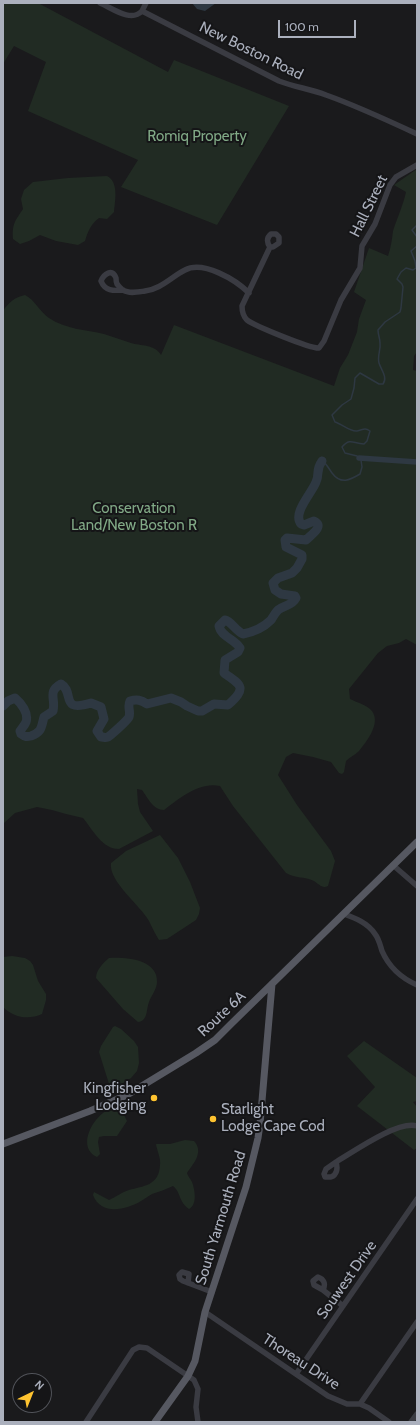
<!DOCTYPE html>
<style>
body{margin:0}
#map{position:relative;width:420px;height:1425px;overflow:hidden;background:#1a1a1c;font-family:Cabin,sans-serif}
canvas{display:block}
.frame{position:absolute;inset:0;border:4px solid #abb0bd;pointer-events:none}
.north{position:absolute;left:12px;top:1373px;width:40px;height:40px;box-sizing:border-box;background:#151517;border:1px solid #515359;border-radius:50%;rotate:43deg;font-size:11px;font-weight:700;line-height:16px;text-align:center;color:#abb0bd}
.north::after{content:'';display:block;margin:auto;width:14px;height:18px;background:#fec330;clip-path:polygon(50% 0,100% 100%,50% 72%,0 100%)}
.scale{position:absolute;left:278px;top:20px;width:78px;height:18px;box-sizing:border-box;border:2px solid #abb0bd;border-top:0;padding-left:5px;font-size:12px;line-height:14px;white-space:nowrap;color:#abb0bd;-webkit-text-stroke:3px #151517;paint-order:stroke}
</style>
<div id="map">
<canvas width="420" height="1425"></canvas>
<div class="frame"></div>
<div class="north">N</div>
<div class="scale">100 m</div>
</div>
<script>
const c = document.querySelector('canvas').getContext('2d');
c.lineJoin = 'round';
function fillPath(path, color) {
  c.fillStyle = color;
  c.fill(path, 'evenodd');
}
function strokePath(path, color, width, dash) {
  c.strokeStyle = color;
  c.lineWidth = width;
  c.lineCap = dash ? 'butt' : 'round';
  c.setLineDash(dash || []);
  c.stroke(path);
}
function label(font, color, halo, rows, align = 'center') {
  c.font = font + ' Cabin,sans-serif';
  c.lineWidth = 4;
  c.setLineDash([]);
  c.textBaseline = 'middle';
  c.strokeStyle = halo;
  c.fillStyle = color;
  for (const [text, x, y, turn = 0] of rows) {
    c.save();
    c.translate(x, y);
    c.rotate((+turn || 0) * Math.PI / 180);
    c.textAlign = isNaN(turn) ? turn : align;
    if (halo) c.strokeText(text, 0, 0);
    c.fillText(text, 0, 0);
    c.restore();
  }
}
fillPath(new Path2D(`
 M 3,3 L 38,3 L 168,72 L 174,60 L 289,106 L 217,225 L 121,187 L 138,160 L 28,111 L 46,62 L 14,46 L 3,64 Z
 M 417,169 L 417,352 L 414,356 L 413,370 L 417,371 L 417,645 L 406,639 L 399,643 L 387,646 L 378,653 L 349,689 L 350,699 C 356,702 364,704 370,709 C 383,721 367,741 359,751 C 355,755 350,757 346,761 L 344,772 L 342,774 L 339,773 L 331,762 L 313,757 L 293,753 L 286,757 L 278,775 L 297,805 L 331,851 L 335,861 L 328,886 C 322,889 319,884 314,881 C 304,876 296,879 286,873 L 233,806 L 220,786 C 200,781 178,799 164,810 C 153,810 148,798 142,790 L 137,789 L 138,804 L 140,812 L 153,831 L 119,849 C 102,849 93,830 83,818 L 66,814 L 52,810 L 37,807 L 15,813 L 3,824 L 3,363 L 4,363 L 3,362 L 3,311 C 8,303 15,297 25,295 C 35,300 40,312 49,318 C 65,329 86,330 104,334 C 113,337 122,340 131,343 C 140,346 155,344 161,355 L 174,325 L 334,386 L 340,368 L 348,355 L 357,332 L 359,319 L 366,300 L 354,292 L 369,248 L 388,256 C 391,247 392,239 393,231 C 397,218 403,206 406,192 L 394,185 Z
 M 107,176 C 119,182 115,201 114,212 L 107,219 L 99,218 C 91,224 88,231 85,241 L 78,245 L 56,241 L 40,235 L 29,241 L 20,244 L 13,239 C 12,224 15,221 23,209 L 21,199 L 24,190 L 33,182 L 68,178 Z
 M 160,835 L 178,858 L 190,882 L 200,908 L 199,914 L 196,920 L 167,939 L 159,940 C 155,934 152,927 149,921 C 141,906 108,881 111,863 L 126,851 Z
 M 12,956 L 25,958 L 30,961 L 33,965 L 38,981 L 46,994 L 46,1000 L 42,1014 C 29,1020 14,1018 3,1007 L 3,957 Z
 M 109,958 C 125,957 158,959 157,982 C 157,989 151,996 149,1002 C 146,1010 148,1021 138,1022 L 123,1009 L 96,978 C 96,970 103,963 109,958 Z
 M 115,1026 L 121,1029 L 134,1041 L 138,1047 L 139,1063 L 137,1071 L 131,1078 L 115,1088 L 110,1087 L 99,1052 L 101,1046 L 113,1027 Z
 M 364,1041 L 417,1078 L 417,1101 L 413,1102 L 417,1107 L 417,1148 L 414,1150 L 357,1106 L 375,1087 L 347,1056 Z
 M 120,1107 L 127,1121 L 117,1136 L 104,1136 L 99,1137 L 98,1142 L 100,1154 L 97,1157 C 78,1148 90,1123 103,1113 C 108,1109 114,1108 120,1107 Z
 M 185,1140 L 194,1141 C 204,1152 194,1163 187,1173 C 188,1177 192,1180 193,1185 C 195,1192 197,1205 189,1209 C 178,1201 181,1192 173,1186 C 166,1189 159,1192 152,1194 C 148,1196 145,1199 141,1201 C 126,1210 101,1216 93,1195 L 94,1192 L 109,1200 C 116,1197 122,1192 129,1190 C 143,1186 159,1186 160,1165 C 161,1158 157,1151 156,1144 L 170,1144 Z`), '#212b23');
fillPath(new Path2D(`
 M 192,3 L 216,3 L 205,11 L 197,9 Z`), '#2e3842');
strokePath(new Path2D(`
 M 417,225 L 412,230 L 417,237
 M 322,461 C 327,464 329,469 332,473 C 341,485 350,480 360,474 L 362,467 L 361,460 L 357,456 L 345,453 L 342,447 C 351,437 353,444 364,444 L 367,441 L 370,431 C 364,427 363,430 357,431 C 350,432 342,424 335,422 L 332,415 L 342,405 L 351,399 L 354,388 L 355,378 L 360,373 L 379,384 L 383,384 C 388,377 381,370 379,363 C 377,356 381,350 380,343 C 380,338 378,335 378,330 L 385,322 L 400,312 L 401,308 L 403,287 L 402,284 L 397,279 L 401,272 L 406,268 L 413,270 L 416,268 L 415,261 L 411,251 L 417,246`), '#2e3842', 1.5);
strokePath(new Path2D(`
 M 359,458 L 417,462`), '#2e3842', 5.5);
strokePath(new Path2D(`
 M 3,706 L 8,701 L 15,698 C 21,703 29,713 26,722 C 25,725 22,728 20,731 L 21,734 C 25,737 27,737 31,736 C 42,732 41,728 44,717 L 53,711 C 56,698 47,692 61,684 C 75,692 59,713 91,703 L 101,707 L 104,719 L 97,731 L 101,737 C 104,737 105,738 108,737 C 111,735 128,720 129,717 C 131,711 127,707 130,701 C 137,699 141,700 147,704 L 171,698 L 181,702 L 187,706 L 198,711 L 202,711 L 214,704 L 228,705 C 247,688 242,685 224,673 L 225,660 L 238,652 L 240,648 C 235,639 221,637 219,626 L 225,620 C 231,621 235,630 243,634 C 253,632 263,628 271,620 C 273,617 275,613 278,610 C 284,605 292,606 296,598 L 295,596 L 281,594 L 275,590 L 273,583 L 278,578 L 292,573 L 297,568 L 302,559 L 302,555 L 286,547 L 285,540 L 287,538 L 306,540 C 311,535 325,526 314,521 L 304,525 L 301,524 C 292,513 312,493 316,482 C 320,474 315,471 322,461`), '#2e3842', 9);
strokePath(new Path2D(`
 M 100,3 C 112,8 131,23 142,11 L 279,81 C 294,87 311,89 326,95 C 357,106 387,120 417,134
 M 142,11 L 146,3
 M 270,247 C 267,243 266,238 271,234 L 276,234 L 279,237 L 279,243 L 273,247 L 270,247 L 242,306 C 242,311 243,316 247,320 C 255,326 311,349 319,348 L 324,341 L 341,300 L 360,268 L 362,246 L 375,224 L 390,185 L 396,177 L 417,165
 M 123,290 C 113,291 105,291 101,281 C 104,274 112,268 116,278 C 116,279 116,282 117,284 C 118,285 122,290 123,290 C 129,294 138,292 145,291 C 161,289 171,277 185,270 C 203,260 236,280 249,293
 M 394,866 L 417,886
 M 344,914 C 355,918 368,923 375,934 C 379,939 380,945 382,951 C 389,967 401,978 417,985
 M 336,1162 C 353,1152 398,1120 417,1126
 M 336,1162 C 338,1168 337,1175 331,1177 L 325,1177 L 324,1174 L 326,1169 Z
 M 318,1277 C 324,1279 326,1284 323,1290 L 314,1285 L 313,1281 Z
 M 188,1283 L 189,1274 L 182,1272 L 179,1275 L 180,1279 L 183,1281 L 212,1292
 M 323,1290 L 343,1306
 M 205,1312 L 328,1396 L 347,1404 L 360,1404 L 369,1408 L 389,1422
 M 296,1374 L 417,1199
 M 360,1404 L 417,1322
 M 86,1422 L 133,1350 L 139,1347 L 147,1348 L 194,1380 L 198,1389 L 196,1407 L 198,1422
 M 411,1422 L 417,1414`), '#3a3b42', 5.5);
strokePath(new Path2D(`
 M 3,1144 L 90,1111 L 127,1095 L 196,1053 L 215,1040 L 231,1024 L 417,842
 M 155,1422 L 188,1376 L 195,1361 L 205,1312 L 246,1187 L 258,1138 L 260,1124 L 272,984`), '#565861', 7);
for (const [x, y, r, color] of [
 [154,1098,4,"#fec330"],
 [213,1119,4,"#fec330"]
]) {
  const dot = new Path2D();
  dot.arc(x, y, r, 0, 2 * Math.PI);
  c.fillStyle = color;
  c.fill(dot);
  strokePath(dot, '#151517', 1.5);
}
label('15px', '#abb0bd', '#151517', [
 ["New Boston Road",251,51,26],
 ["Hall Street",369,206,-64],
 ["Route 6A",222,1014,-43],
 ["South Yarmouth Road",221,1218,-73],
 ["Souwest Drive",347,1280,-55],
 ["Thoreau Drive",301,1362,33]
]);
label('15px', '#81a986', '#151517', [
 ["Romiq Property",197,137],
 ["Conservation",134,509],
 ["Land/New Boston R",134,526]
]);
label('15px', '#abb0bd', '#151517', [
 ["Kingfisher",146,1089],
 ["Lodging",146,1106],
 ["Starlight",221,1110,"left"],
 ["Lodge Cape Cod",221,1127,"left"]
], 'right');
</script>
